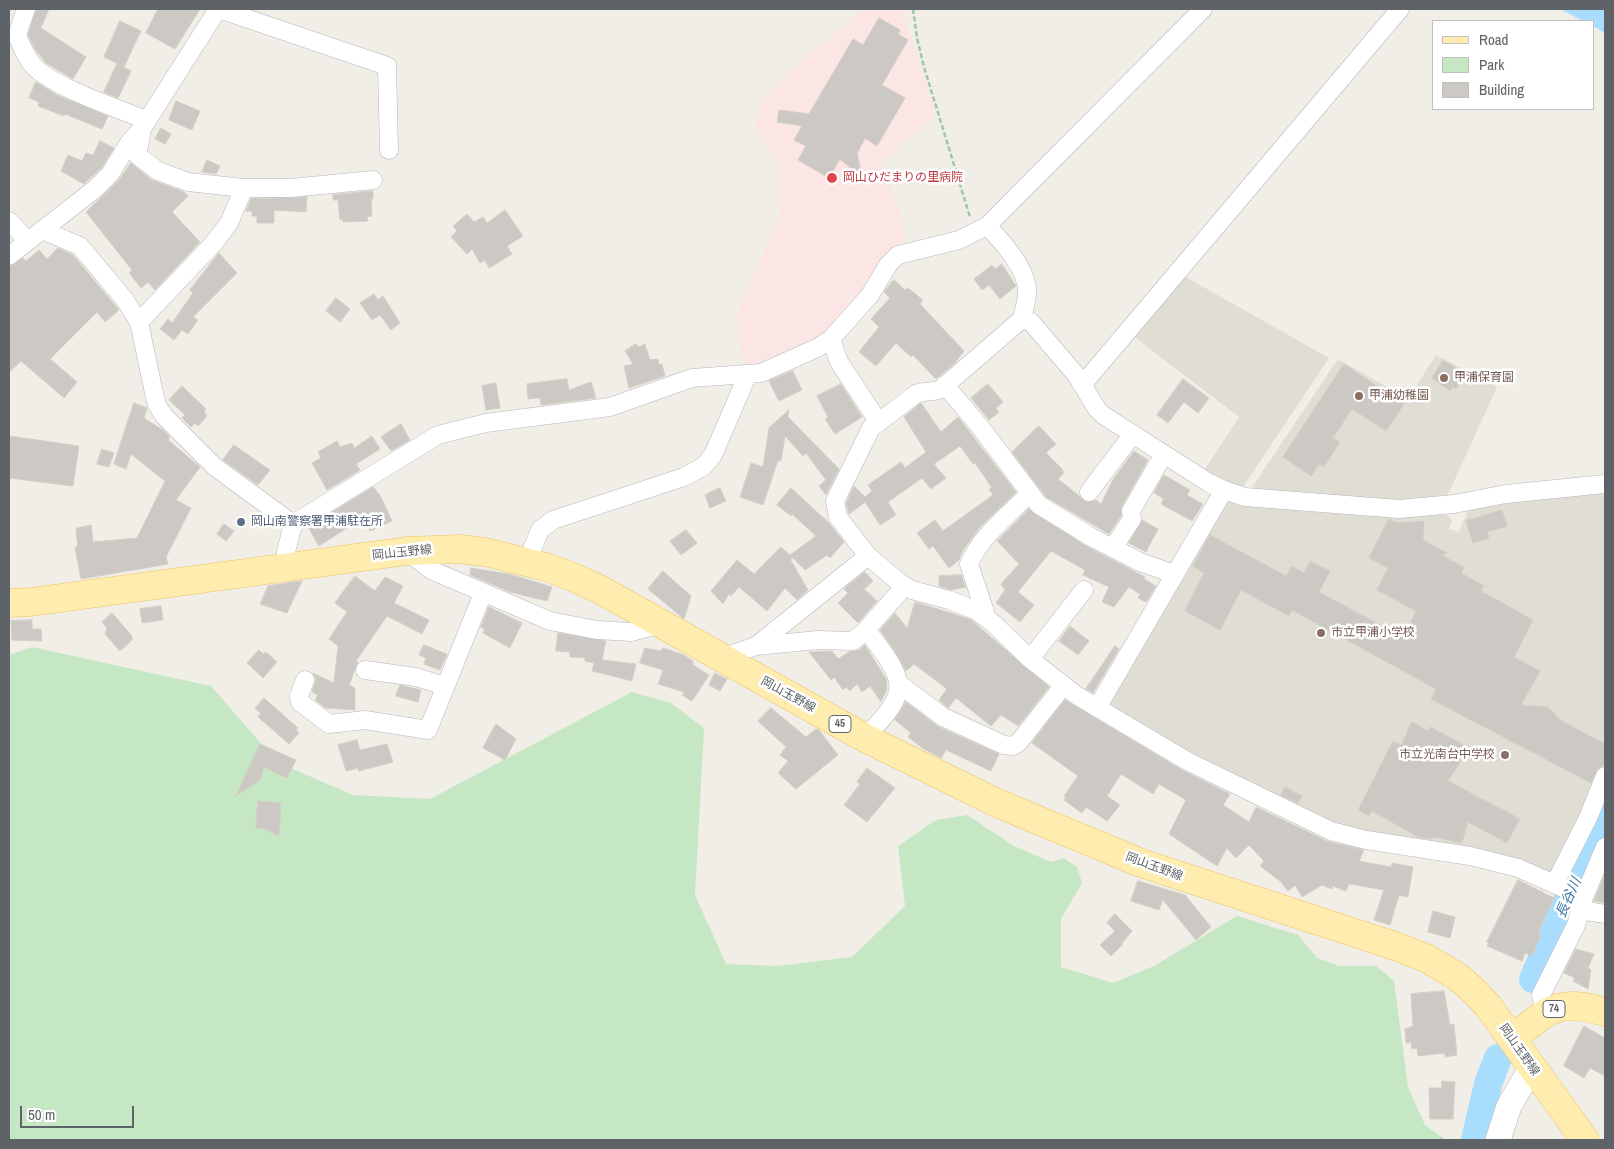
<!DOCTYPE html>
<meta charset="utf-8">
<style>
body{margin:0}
#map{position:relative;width:1614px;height:1149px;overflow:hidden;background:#f0eee7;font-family:"Archivo Narrow",sans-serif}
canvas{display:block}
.frame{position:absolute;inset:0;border:10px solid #5e6367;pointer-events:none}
.legend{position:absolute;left:1432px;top:20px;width:162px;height:90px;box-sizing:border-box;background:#fff;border:1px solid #bfc1c2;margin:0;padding:6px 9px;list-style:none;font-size:15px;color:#5e6367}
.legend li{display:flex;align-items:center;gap:10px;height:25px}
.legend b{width:25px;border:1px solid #bfc1c2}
.scale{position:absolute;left:20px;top:1106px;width:114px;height:22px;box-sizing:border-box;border:2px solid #5e6367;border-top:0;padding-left:6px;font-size:15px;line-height:18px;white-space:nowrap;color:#5e6367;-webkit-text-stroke:4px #fff;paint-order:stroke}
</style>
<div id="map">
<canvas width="1614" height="1149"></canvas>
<div class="frame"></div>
<ul class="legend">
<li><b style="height:6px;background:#feedae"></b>Road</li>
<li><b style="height:14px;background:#c6e7c4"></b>Park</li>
<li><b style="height:14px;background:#ccc9c4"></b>Building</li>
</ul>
<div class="scale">50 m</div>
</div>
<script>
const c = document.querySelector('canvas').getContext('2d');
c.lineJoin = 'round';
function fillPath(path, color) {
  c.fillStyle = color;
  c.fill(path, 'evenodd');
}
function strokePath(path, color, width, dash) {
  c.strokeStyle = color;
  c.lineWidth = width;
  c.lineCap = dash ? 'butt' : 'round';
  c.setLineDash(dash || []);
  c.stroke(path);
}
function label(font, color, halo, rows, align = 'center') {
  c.font = font + ' "Archivo Narrow","Noto Sans JP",sans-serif';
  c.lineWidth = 5;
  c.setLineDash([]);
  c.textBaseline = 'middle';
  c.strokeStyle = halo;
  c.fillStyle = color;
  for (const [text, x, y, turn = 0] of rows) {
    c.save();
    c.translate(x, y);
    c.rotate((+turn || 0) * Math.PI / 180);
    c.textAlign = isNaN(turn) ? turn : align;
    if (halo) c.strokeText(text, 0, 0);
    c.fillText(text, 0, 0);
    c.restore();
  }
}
fillPath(new Path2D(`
 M 1184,276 L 1329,358 L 1241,490 L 1203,472 L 1239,417 L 1133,336 Z
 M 1436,355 L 1497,387 L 1445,501 L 1402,505 L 1249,492 L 1338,359 L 1408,399 Z
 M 1605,491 L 1605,771 L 1555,875 L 1318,822 L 1102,707 L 1221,503 L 1229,501 L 1367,516 L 1447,515 L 1452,520 L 1449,529 L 1459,532 L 1468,511 L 1499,502 Z`), '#e0ddd5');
fillPath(new Path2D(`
 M 866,9 L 902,9 L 936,113 L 881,164 L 903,219 L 904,239 L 865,294 L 821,341 L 749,371 L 739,345 L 737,314 L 779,216 L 778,162 L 755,125 L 761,104 L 791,70 L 857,14 Z`), '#fce6e5');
fillPath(new Path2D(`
 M 32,647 L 211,686 L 277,762 L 353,795 L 430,799 L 632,692 L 671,703 L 704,728 L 695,895 L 726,964 L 777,966 L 852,957 L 905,906 L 898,846 L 936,820 L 967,815 L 1014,846 L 1051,862 L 1064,858 L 1077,867 L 1082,883 L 1061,919 L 1061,967 L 1113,983 L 1154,966 L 1237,916 L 1298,935 L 1317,958 L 1339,966 L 1376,966 L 1394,981 L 1408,1087 L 1425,1125 L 1446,1140 L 9,1140 L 9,655 Z`), '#c6e7c4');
fillPath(new Path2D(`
 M 1560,9 L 1605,9 L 1605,33 L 1593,26 L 1593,21 L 1583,21 Z`), '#a9ddfe');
strokePath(new Path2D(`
 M 1533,979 L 1605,817
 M 1475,1140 L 1488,1084 L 1498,1058`), '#a9ddfe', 28);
const building = new Path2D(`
 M 36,9 L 49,9 L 41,28 L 86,57 L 73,79 L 46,63 L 35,49 L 28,35 Z
 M 158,9 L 200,9 L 175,49 L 146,33 Z
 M 879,18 L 900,30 L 898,34 L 908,40 L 882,85 L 905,98 L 877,146 L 865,138 L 857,154 L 863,179 L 840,159 L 829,178 L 798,160 L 806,146 L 794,140 L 802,126 L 777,122 L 779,110 L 809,114 L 853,39 L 863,45 Z
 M 120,21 L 141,31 L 124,67 L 104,57 Z
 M 117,64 L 131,71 L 118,98 L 104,92 Z
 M 36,82 L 57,95 L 108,116 L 102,129 L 65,114 L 64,116 L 38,106 L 39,102 L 29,98 Z
 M 176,101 L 200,111 L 192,130 L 169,120 Z
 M 161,128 L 171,134 L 165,144 L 155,139 Z
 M 100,141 L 114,148 L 102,167 L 84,184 L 61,171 L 68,155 L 82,161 L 86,153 L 93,155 Z
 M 207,160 L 220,166 L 216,174 L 202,172 Z
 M 131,163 L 152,180 L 184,192 L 188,196 L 172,212 L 200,242 L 155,290 L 148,282 L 141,288 L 129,273 L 132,270 L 86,212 L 118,181 Z
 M 373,191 L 373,199 L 371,199 L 372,216 L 367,217 L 368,221 L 343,222 L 343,219 L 340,220 L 338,200 L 333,200 L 333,195 Z
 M 307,197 L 306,212 L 274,210 L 274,223 L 257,223 L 257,216 L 252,216 L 252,211 L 246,211 L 251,199 Z
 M 505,210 L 523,236 L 507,246 L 512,254 L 489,268 L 485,260 L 480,263 L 472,249 L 467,254 L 451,237 L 457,231 L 453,226 L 467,214 L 474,222 L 483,217 L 487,223 Z
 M 58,248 L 73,255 L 119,310 L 105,322 L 97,312 L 50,359 L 77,382 L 64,398 L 21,361 L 9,372 L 9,266 L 23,258 L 26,261 L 39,250 L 47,259 Z
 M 219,253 L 237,273 L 193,317 L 198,320 L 188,334 L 182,330 L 174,340 L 160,329 L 168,319 L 172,323 L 193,293 L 190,290 Z
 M 1002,264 L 1016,286 L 1000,299 L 989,285 L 982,290 L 974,279 L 992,265 L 995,269 Z
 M 894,280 L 905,290 L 908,288 L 923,300 L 920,304 L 964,351 L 954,364 L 936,379 L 913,355 L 911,357 L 896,343 L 876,366 L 859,352 L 879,327 L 871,319 L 890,298 L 884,292 Z
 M 374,294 L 378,300 L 383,296 L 400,323 L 391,330 L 380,315 L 372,320 L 360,303 Z
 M 336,298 L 350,309 L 340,322 L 326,311 Z
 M 636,344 L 638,347 L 645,344 L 650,360 L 658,359 L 659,365 L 662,364 L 665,376 L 629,388 L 624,366 L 633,364 L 625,351 Z
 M 1443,360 L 1465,373 L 1456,389 L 1453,387 L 1450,391 L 1432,378 Z
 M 1344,364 L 1404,404 L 1386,431 L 1352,409 L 1333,438 L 1340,442 L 1324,467 L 1319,464 L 1311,476 L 1283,457 Z
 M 793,371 L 802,390 L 779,401 L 769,381 Z
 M 567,379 L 569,390 L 591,382 L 596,398 L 541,405 L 540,398 L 528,399 L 527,384 Z
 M 1183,379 L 1209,398 L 1198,413 L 1184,402 L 1168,423 L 1157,415 Z
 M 496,383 L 500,408 L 486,410 L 482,386 Z
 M 841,384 L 862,417 L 835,434 L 825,419 L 828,417 L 817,396 Z
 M 988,384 L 1003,402 L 996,408 L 999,412 L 989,420 L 971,398 Z
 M 182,386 L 206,409 L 204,412 L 207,416 L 198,426 L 195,423 L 191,427 L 182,418 L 185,415 L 169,400 Z
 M 134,403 L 147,408 L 144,418 L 163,430 L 170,437 L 168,440 L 200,467 L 176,500 L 191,508 L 166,557 L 168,564 L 81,579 L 75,547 L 78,547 L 76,533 L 77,528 L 91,525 L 93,542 L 137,538 L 165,481 L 131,454 L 126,469 L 114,464 Z
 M 921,403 L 941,432 L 958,417 L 1016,492 L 979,528 L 963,550 L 959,560 L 949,568 L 933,546 L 929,549 L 917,533 L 935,520 L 943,531 L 993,495 L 989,489 L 992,488 L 975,463 L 973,464 L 960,446 L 934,464 L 946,478 L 931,489 L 922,478 L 888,502 L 896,515 L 880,525 L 865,502 L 849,514 L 846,503 L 854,486 L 865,497 L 872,491 L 868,485 L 901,462 L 905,468 L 926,452 L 904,417 Z
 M 789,410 L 788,417 L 839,469 L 826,495 L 819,486 L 826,480 L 806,453 L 803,456 L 785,436 L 781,461 L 778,460 L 763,505 L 740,497 L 751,463 L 763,467 L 769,428 Z
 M 401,424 L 410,440 L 391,451 L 381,437 Z
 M 1039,426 L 1056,444 L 1046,453 L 1062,469 L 1064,473 L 1058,479 L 1087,502 L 1096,500 L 1101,504 L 1114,478 L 1134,451 L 1148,460 L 1122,506 L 1121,516 L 1109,534 L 1046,497 L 1012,452 Z
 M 9,436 L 79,446 L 73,486 L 9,478 Z
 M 372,436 L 380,449 L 356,464 L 360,470 L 327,490 L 312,463 L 321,458 L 318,452 L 337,441 L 340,447 L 352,443 L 354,448 Z
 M 234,445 L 270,470 L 258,485 L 223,460 Z
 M 102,449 L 114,453 L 109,467 L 97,464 Z
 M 1164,475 L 1190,490 L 1187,495 L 1203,504 L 1192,521 L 1161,504 L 1164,499 L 1154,493 Z
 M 373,487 L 380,495 L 392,521 L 370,531 L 364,517 L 319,546 L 308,527 Z
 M 720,488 L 726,501 L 710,508 L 705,495 Z
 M 791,488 L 829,523 L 844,542 L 830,558 L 827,555 L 805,570 L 790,555 L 816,536 L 792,514 L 791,516 L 777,505 Z
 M 1029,509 L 1086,546 L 1145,577 L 1144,579 L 1156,586 L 1146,602 L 1138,598 L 1140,594 L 1129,587 L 1114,607 L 1102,602 L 1109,587 L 1083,575 L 1085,570 L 1051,551 L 1018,592 L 1034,605 L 1020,622 L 996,603 L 1005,590 L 1001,584 L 1019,564 L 997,541 Z
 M 1502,510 L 1507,526 L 1487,532 L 1489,538 L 1473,543 L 1466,521 Z
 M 1389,519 L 1398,523 L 1424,521 L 1423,540 L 1447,553 L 1441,555 L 1464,567 L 1461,573 L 1484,586 L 1481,591 L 1533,620 L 1514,657 L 1540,671 L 1521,705 L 1548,707 L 1560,720 L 1605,744 L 1605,765 L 1598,768 L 1591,783 L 1431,699 L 1436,689 L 1292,610 L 1289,616 L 1241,590 L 1220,630 L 1185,611 L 1204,573 L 1193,566 L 1210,535 L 1286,576 L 1292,566 L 1304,573 L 1310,561 L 1330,571 L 1319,592 L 1403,637 L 1416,611 L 1377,590 L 1388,568 L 1369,558 Z
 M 1142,520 L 1158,529 L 1146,552 L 1129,543 Z
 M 224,524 L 234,531 L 226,541 L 217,534 Z
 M 686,530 L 697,543 L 681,555 L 670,541 Z
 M 781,547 L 793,558 L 790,559 L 808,590 L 797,600 L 785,588 L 767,611 L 739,587 L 731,596 L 729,594 L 723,604 L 711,591 L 737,560 L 754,574 Z
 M 471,568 L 509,574 L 552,587 L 547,601 L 510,592 L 470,575 Z
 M 663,571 L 691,596 L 684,619 L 648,589 Z
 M 865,572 L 873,581 L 864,589 L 877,601 L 858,623 L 838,603 L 848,593 L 844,589 Z
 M 961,575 L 966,587 L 951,590 L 939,586 L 939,576 Z
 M 355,576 L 375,591 L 385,577 L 403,586 L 394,603 L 429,620 L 422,634 L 387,616 L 356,661 L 358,662 L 349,685 L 355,688 L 355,710 L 326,708 L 315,700 L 318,695 L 312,692 L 316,679 L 313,673 L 334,683 L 338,646 L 329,639 L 347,612 L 335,603 Z
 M 302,581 L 287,613 L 260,604 L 268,586 Z
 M 915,602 L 970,619 L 1049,687 L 1018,726 L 1001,715 L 991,726 L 956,698 L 948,708 L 939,700 L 947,689 L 914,664 L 906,671 L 896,653 L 880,630 L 895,613 L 907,628 Z
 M 161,606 L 163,620 L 142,623 L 140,609 Z
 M 489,607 L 522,623 L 510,648 L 483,633 L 485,629 L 481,627 Z
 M 112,613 L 132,636 L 132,640 L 120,651 L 105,634 L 107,628 L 102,622 Z
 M 32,620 L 32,629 L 41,629 L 42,641 L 12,640 L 11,621 Z
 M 1070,626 L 1089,641 L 1078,655 L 1059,641 Z
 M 558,633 L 606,641 L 602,660 L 636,664 L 632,681 L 592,671 L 594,663 L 585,661 L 585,658 L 570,657 L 570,652 L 556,651 Z
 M 424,645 L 447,654 L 440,670 L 424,664 L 426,658 L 419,655 Z
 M 865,645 L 886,679 L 887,689 L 881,702 L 870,686 L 862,692 L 857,684 L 850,691 L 846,687 L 843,690 L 834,677 L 831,680 L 809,652 L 832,651 L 838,659 L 849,652 L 859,650 Z
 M 1115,646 L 1119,649 L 1093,693 L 1086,689 Z
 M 645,648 L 661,651 L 663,648 L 684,655 L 693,661 L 693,665 L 709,675 L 692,701 L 682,695 L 684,692 L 658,684 L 663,670 L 640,663 Z
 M 259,650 L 263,654 L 266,652 L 277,662 L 263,678 L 247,663 Z
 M 715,673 L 727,679 L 720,691 L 709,685 Z
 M 400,685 L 421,690 L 418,702 L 396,696 Z
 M 264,698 L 298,728 L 296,730 L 299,733 L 289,744 L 258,717 L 261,713 L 255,709 Z
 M 1065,700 L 1182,770 L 1230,794 L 1223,805 L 1249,822 L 1256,807 L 1327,841 L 1364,850 L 1359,861 L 1391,867 L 1392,863 L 1413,867 L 1408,897 L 1399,895 L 1390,925 L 1374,920 L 1384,890 L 1349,884 L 1346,891 L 1333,886 L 1332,889 L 1322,885 L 1302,897 L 1295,885 L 1288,891 L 1280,881 L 1260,866 L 1264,861 L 1249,845 L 1236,858 L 1227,848 L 1217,866 L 1169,834 L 1186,800 L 1159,784 L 1153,794 L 1121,774 L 1107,796 L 1120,805 L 1107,821 L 1086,807 L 1082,813 L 1064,800 L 1066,797 L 1064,796 L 1078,776 L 1032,743 Z
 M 906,702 L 939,727 L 999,754 L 991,771 L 946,750 L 941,758 L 924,749 L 908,737 L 911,733 L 895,720 Z
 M 771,708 L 806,737 L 816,729 L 819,730 L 838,755 L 796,789 L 778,773 L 788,761 L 780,755 L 786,747 L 758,721 Z
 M 1412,722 L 1428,731 L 1430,727 L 1472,749 L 1465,754 L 1448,781 L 1520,819 L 1507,843 L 1468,822 L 1462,843 L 1434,837 L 1431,839 L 1418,837 L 1372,811 L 1369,816 L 1358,810 L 1393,741 L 1401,745 Z
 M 496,724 L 516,739 L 505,760 L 483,748 Z
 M 357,740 L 360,750 L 387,744 L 393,762 L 359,771 L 358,768 L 346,771 L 338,745 Z
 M 260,744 L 296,760 L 287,778 L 264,767 L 260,780 L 236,796 Z
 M 867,768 L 895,788 L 867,822 L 844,805 L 860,784 L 857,782 Z
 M 1285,787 L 1302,796 L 1298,803 L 1281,795 Z
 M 258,801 L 281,803 L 279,836 L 265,829 L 256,828 Z
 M 1605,874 L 1605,903 L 1594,901 Z
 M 1518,880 L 1554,898 L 1538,933 L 1541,935 L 1532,956 L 1525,953 L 1522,961 L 1487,946 L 1489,943 L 1487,942 Z
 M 1138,881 L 1185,895 L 1211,927 L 1196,940 L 1163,900 L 1159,910 L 1131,901 Z
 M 1433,911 L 1455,917 L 1450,938 L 1428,932 Z
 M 1115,914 L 1132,931 L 1122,943 L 1123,944 L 1111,956 L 1100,945 L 1115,931 L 1107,923 Z
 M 1576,949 L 1594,954 L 1588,968 L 1591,970 L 1588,989 L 1573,981 L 1575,978 L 1564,973 Z
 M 1444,991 L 1450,1025 L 1454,1024 L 1457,1055 L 1445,1057 L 1445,1053 L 1418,1056 L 1417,1048 L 1412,1049 L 1411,1042 L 1406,1043 L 1405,1029 L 1413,1026 L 1411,994 Z
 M 1584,1026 L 1605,1038 L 1605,1076 L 1590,1068 L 1584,1078 L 1564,1066 Z
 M 1442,1081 L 1455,1082 L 1453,1119 L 1430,1119 L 1429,1088 L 1441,1088 Z`);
fillPath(building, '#ccc9c4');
strokePath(building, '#d5cfc5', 1);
const street = new Path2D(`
 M 26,9 L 17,35 C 22,48 28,62 39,71 C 62,90 117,108 146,120
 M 219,9 L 387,66 L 389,150
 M 142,130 L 137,155 L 158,171 L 188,182 L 244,188 L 291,188 L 373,180
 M 9,221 L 28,241
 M 987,226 C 1002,241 1028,270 1027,292 C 1027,301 1024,310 1022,319
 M 42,230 L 80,246 L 125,300 L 139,322 L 154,393 L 157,405 L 164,416 L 215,467 L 293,524
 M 9,256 L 95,189 L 110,174 L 129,143 L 143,127 L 218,9
 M 139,322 L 214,243 L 229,223 L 244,188
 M 831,339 L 839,362 L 878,421
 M 1083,384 L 1400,9
 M 945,385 L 981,428 L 1039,505 L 1091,537 L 1140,562 L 1174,574
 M 1089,492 L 1133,434
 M 1113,548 L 1132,519 L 1131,511 L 1164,454
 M 407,551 L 431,570 L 550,621 L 597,630 L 631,632 L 661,624
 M 527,562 L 540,530 L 553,520 L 684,477 L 704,466 L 713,455 L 748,374
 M 287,567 L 286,552 L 293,524 L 438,435 L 486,423 L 610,407 L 692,378 L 761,373 L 819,347 L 831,339 L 870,295 L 888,265 L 898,255 L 959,240 L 987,226 L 1203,9
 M 987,618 L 969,564 C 980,537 1008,515 1029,494
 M 756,646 L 818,640 L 853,641 L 864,632 L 905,586
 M 721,658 L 756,646 L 868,556
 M 1030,659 L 1084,590
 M 365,670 L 416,677 L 445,686
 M 305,680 L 299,696 L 300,702 L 329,724 L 365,720 L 428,730 L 483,593
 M 898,683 L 943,717 L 1004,745 L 1013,746 L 1019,742 L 1064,685
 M 1097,708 L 1224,490
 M 865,738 C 876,725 895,708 898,691 C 902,672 877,644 866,630
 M 1555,883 L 1588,818 L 1605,776
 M 1584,897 L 1518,868 L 1470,856 L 1366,840 L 1331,831 L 1187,761 L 1076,695 L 1030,659 L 993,623 L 975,610 L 949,600 L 912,590 L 900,583 L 868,556 L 838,517 L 835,501 L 871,428 L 916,394 C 925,390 933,393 941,389 L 1022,319 L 1031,322 L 1077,376 L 1097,409 L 1103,415 L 1209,483 L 1224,490 L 1245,497 L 1399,509 L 1454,504 L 1506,494 L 1605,484
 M 1580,910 L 1605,914
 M 1545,1014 L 1541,995 L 1576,925 L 1584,897 L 1605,847`);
const secondary = new Path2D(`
 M 1498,1140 L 1509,1106 L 1532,1067`);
const primary = new Path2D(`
 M 9,603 L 31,602 L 407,551 L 460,549 L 485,552 L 546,567 L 573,577 L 601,590 L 865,738 L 997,803 L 1141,863 L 1395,946 L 1426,958 L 1458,977 L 1474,991 L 1488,1006 L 1585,1140
 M 1512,1039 C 1550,1009 1556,998 1605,1012`);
strokePath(street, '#b4b7bb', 19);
strokePath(secondary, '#b3b7bb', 26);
strokePath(primary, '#f1c160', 29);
strokePath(new Path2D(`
 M 913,9 L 917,38 L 924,67 L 970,217`), '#9dc8a8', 2.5, [5, 2.5]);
strokePath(street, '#fff', 18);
strokePath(secondary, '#fff', 25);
strokePath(primary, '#feedae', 28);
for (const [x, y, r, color] of [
 [832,178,6,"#e0444e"],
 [1444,378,5,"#8d6e63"],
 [1359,396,5,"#8d6e63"],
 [241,522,5,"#5c6f8a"],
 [1321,633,5,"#8d6e63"],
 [1505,755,5,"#8d6e63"]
]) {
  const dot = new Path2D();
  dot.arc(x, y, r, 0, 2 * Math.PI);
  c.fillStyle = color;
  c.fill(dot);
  strokePath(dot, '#fff', 2);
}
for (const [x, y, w] of [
 [840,724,22],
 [1554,1009,22]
]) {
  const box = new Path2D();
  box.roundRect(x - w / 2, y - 8.5, w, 17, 4);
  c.fillStyle = '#fff';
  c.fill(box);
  strokePath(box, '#5e6367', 1);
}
label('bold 11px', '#5e6367', null, [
 ["45",840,724],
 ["74",1554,1009]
]);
label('12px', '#be3a42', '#fff', [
 ["岡山ひだまりの里病院",843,178]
], 'left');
label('12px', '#785e54', '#fff', [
 ["甲浦保育園",1454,378],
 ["甲浦幼稚園",1369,396],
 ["市立甲浦小学校",1331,633],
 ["市立光南台中学校",1495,755,"right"]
], 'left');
label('12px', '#4e5e75', '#fff', [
 ["岡山南警察署甲浦駐在所",251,522]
], 'left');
label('12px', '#5e6367', '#fff', [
 ["岡山玉野線",402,553,-6],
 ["岡山玉野線",788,695,29],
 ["岡山玉野線",1154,867,20],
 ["岡山玉野線",1519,1050,55]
]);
label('italic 14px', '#4179a9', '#fff', [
 ["長谷川",1569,898,-66]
]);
</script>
